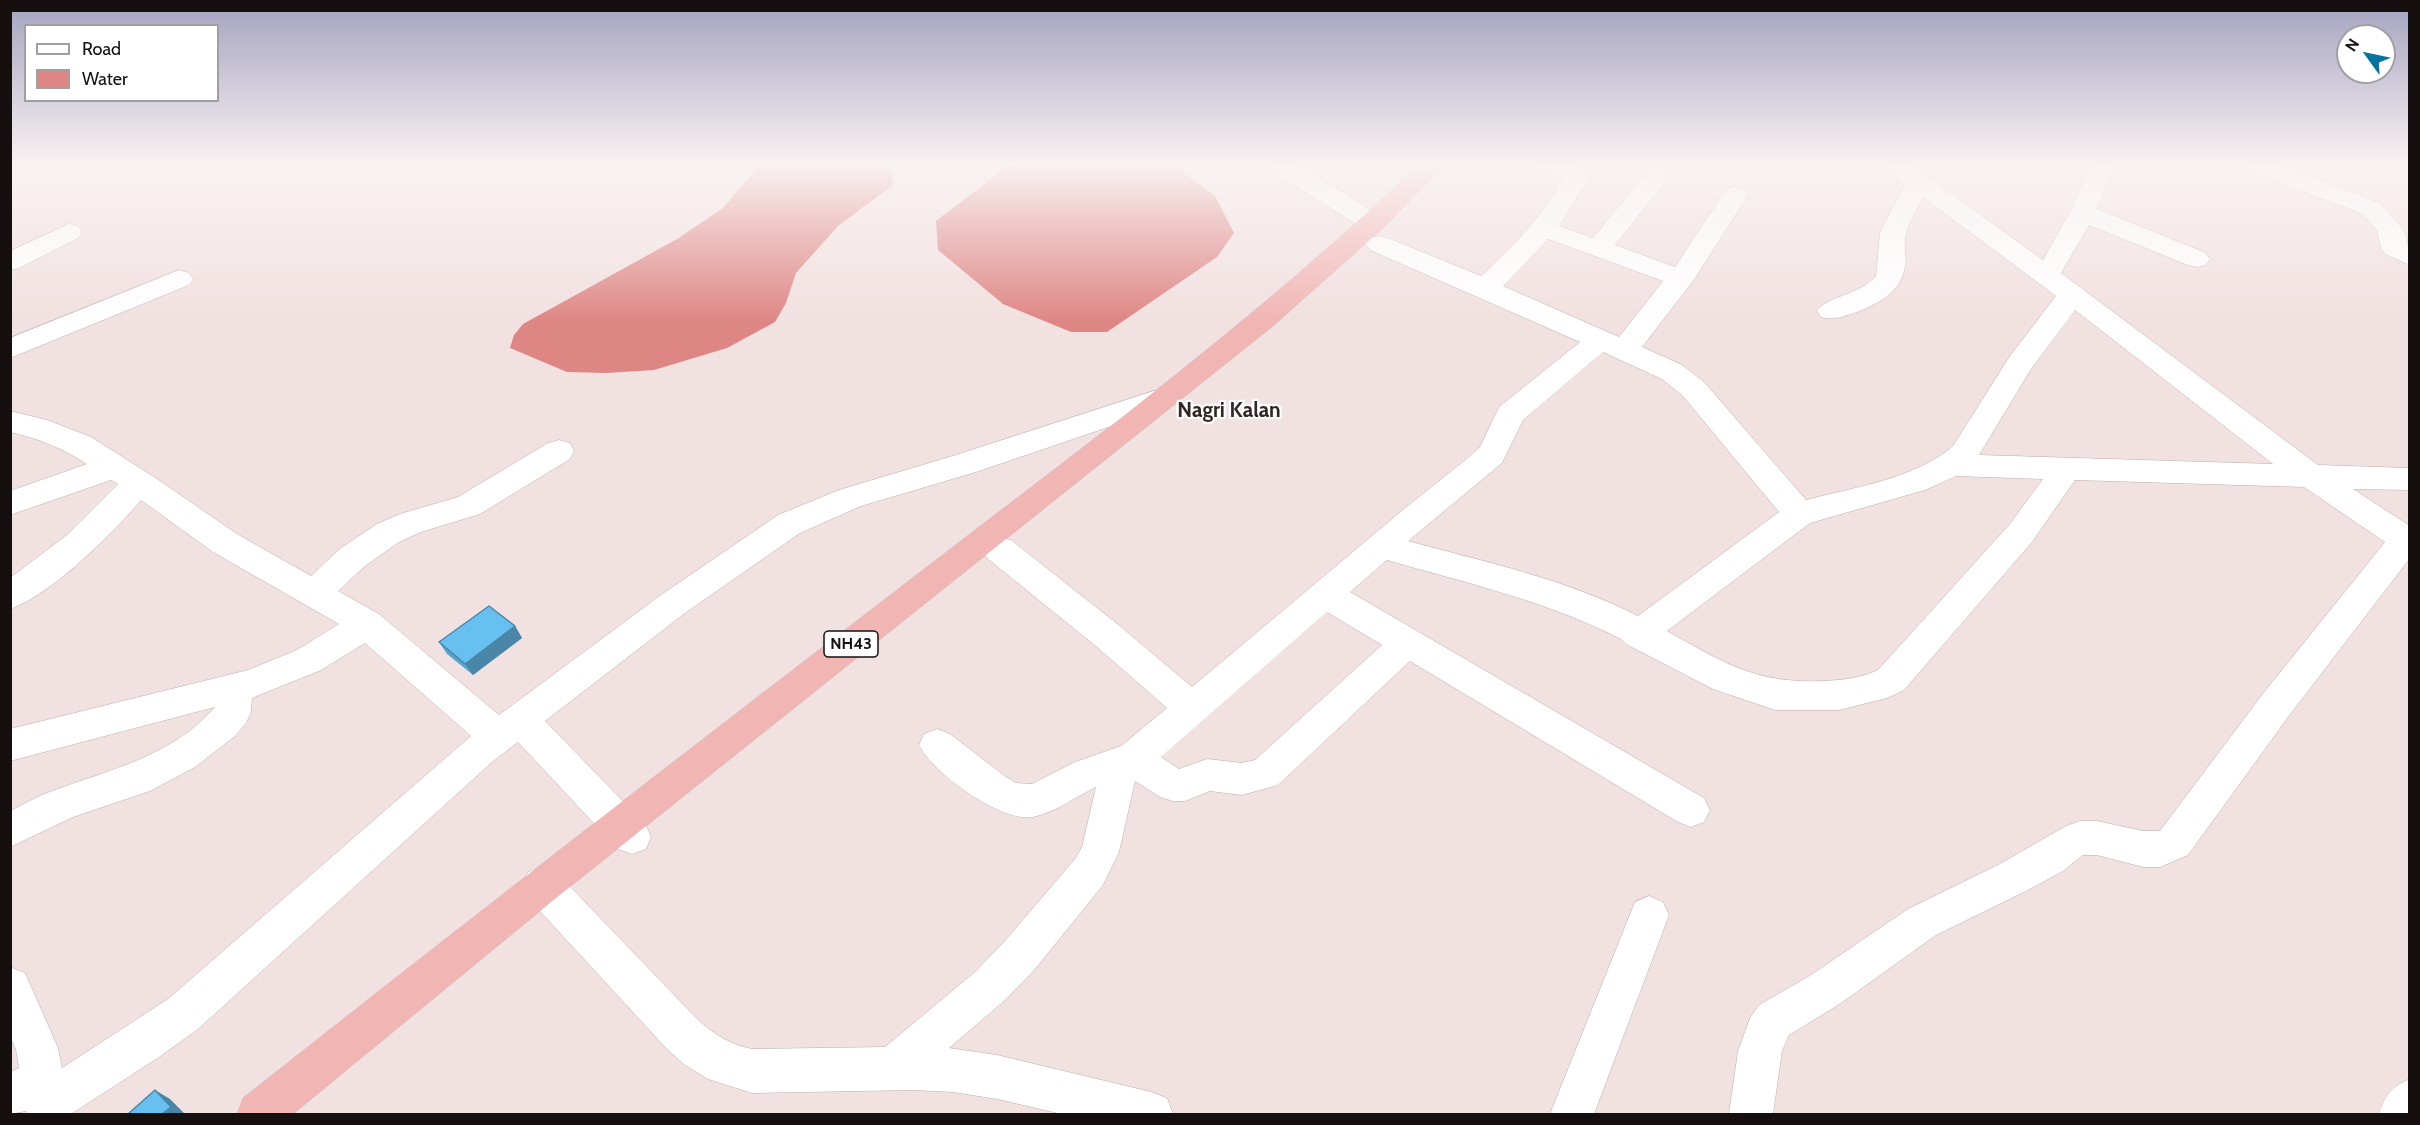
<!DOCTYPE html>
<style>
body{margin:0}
#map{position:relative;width:2420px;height:1125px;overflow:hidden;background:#f2e1e1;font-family:Cabin,sans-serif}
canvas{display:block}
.frame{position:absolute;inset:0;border:12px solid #150f0f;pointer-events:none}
.legend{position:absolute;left:24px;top:24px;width:195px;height:78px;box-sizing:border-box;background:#fff;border:2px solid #a19f9f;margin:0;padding:8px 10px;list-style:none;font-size:18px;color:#150f0f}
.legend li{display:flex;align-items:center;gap:12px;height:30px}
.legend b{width:30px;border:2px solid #a19f9f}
.north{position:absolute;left:2336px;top:24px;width:60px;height:60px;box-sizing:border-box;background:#fff;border:2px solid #a19f9f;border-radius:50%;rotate:303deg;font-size:16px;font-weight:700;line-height:24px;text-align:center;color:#150f0f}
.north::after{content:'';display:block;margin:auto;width:21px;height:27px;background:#07739f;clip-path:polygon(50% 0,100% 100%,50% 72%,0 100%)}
</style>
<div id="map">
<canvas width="2420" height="1125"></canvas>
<div class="frame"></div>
<ul class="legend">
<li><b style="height:8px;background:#fff"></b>Road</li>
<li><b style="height:16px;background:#de8684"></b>Water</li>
</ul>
<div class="north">N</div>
</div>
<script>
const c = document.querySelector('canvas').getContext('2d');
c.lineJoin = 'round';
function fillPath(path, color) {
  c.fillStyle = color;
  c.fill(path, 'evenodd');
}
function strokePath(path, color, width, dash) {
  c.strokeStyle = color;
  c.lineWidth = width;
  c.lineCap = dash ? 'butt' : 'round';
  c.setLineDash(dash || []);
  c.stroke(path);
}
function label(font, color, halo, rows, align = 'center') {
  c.font = font + ' Cabin,sans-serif';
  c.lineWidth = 4.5;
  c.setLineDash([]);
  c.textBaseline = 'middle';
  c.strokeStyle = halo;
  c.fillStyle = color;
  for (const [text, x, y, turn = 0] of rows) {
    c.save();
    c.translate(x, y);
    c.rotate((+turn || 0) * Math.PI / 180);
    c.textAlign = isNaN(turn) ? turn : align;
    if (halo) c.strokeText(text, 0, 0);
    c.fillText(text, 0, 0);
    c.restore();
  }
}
fillPath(new Path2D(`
 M 760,164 L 890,164 L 893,185 L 838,226 L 796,273 L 786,303 L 775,322 L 727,348 L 654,370 L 607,373 L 567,372 L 510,348 L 514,335 L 523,324 L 677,239 L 723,208 Z
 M 1011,164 L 1172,164 L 1215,196 L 1234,233 L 1217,257 L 1107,332 L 1071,332 L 1003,304 L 938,250 L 936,221 Z`), '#de8684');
const minor = new Path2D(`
 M 1266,164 L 1296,164 L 1382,217 L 1386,223 L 1382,229 L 1373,231 L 1364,229 L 1269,169 Z
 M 1539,164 L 1575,164 L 1584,168 L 1589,177 L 1559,226 L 1593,238 L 1648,171 L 1657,168 L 1666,171 L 1670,176 L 1615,245 L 1675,267 L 1726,190 L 1735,187 L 1744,190 L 1748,195 L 1693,281 L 1642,347 L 1682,365 L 1704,382 L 1806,500 C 1852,488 1917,478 1953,446 L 2010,356 L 2056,296 L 1923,197 C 1916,210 1907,225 1905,239 C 1904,249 1907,258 1905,267 C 1901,292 1878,304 1857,312 C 1844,316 1834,321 1821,317 L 1817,311 C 1827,296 1860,295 1876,276 L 1880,233 L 1905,184 L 1882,164 L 1910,164 L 2043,260 L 2072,208 L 2090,164 L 2114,164 L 2097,209 L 2206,253 L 2210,259 L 2206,265 L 2197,267 L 2188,265 L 2089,225 L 2061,273 L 2318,465 L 2410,468 L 2410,490 L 2353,489 L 2410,526 L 2410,558 L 2288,717 L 2188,855 L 2160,867 L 2143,867 L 2097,855 L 2083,855 L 2063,871 L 2026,891 L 1936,935 L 1841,1003 L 1789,1035 L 1782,1051 L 1773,1114 L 1729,1114 L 1738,1051 L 1750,1018 L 1759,1005 L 1811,975 L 1908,909 L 1998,865 L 2066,826 L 2080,821 L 2097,821 L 2143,831 L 2160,831 L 2262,695 L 2385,542 L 2304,487 L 2075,480 L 2032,542 L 1904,690 L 1887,698 L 1839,710 L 1775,710 L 1713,689 L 1626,644 L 1621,639 C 1547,601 1466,583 1387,560 L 1350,592 L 1704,798 L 1710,810 L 1704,822 L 1691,827 L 1678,822 L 1410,661 L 1278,785 L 1242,795 L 1210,791 L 1185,801 L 1173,801 L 1160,797 L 1135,781 L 1119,852 L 1103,885 L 1035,969 L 1005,1000 L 949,1048 L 997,1055 L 1151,1092 L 1167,1098 L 1173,1114 L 1062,1114 L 997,1099 L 953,1092 L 914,1090 L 752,1093 L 708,1079 L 685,1065 L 667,1049 L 528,898 L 522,885 L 528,872 L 542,867 L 556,872 L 697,1019 C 715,1035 729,1044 752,1049 L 885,1047 L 975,972 L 1005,941 L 1075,859 L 1082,847 L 1096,787 C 1075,797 1056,812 1033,817 C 1001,823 932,772 919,745 L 924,734 L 937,729 L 950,734 L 1006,777 L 1016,783 L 1032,784 L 1075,762 L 1121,746 L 1167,708 L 1097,647 L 987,558 L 983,549 L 987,540 L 999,537 L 1011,540 L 1121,627 L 1192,687 L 1404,509 L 1469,457 L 1480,447 L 1499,407 L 1580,342 L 1370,250 L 1366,244 L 1370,238 L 1379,236 L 1388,238 L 1481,276 C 1513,246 1543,217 1563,177 L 1542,169 ZM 1548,239 L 1663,281 L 1619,337 L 1503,286 ZM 2075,310 L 2273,464 L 1979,455 L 2031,369 ZM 1603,352 L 1662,379 L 1683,396 L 1779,512 L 1638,616 C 1566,579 1485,562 1408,541 L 1502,463 L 1523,420 ZM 1956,476 L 2043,479 L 2010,524 L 1878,670 C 1861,678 1843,680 1824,681 C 1756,684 1724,663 1667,631 L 1810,523 L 1925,490 ZM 1327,612 L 1382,645 L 1255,760 L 1242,763 L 1207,759 L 1179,769 L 1161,757 Z
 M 2242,164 L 2277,164 L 2381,204 L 2401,227 L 2406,236 L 2407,244 L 2410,246 L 2410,265 L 2385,254 L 2381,248 L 2377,230 L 2363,214 L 2245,169 Z
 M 69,224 L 78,226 L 82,232 L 78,238 L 19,268 L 10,270 L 10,251 Z
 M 179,270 L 189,273 L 193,279 L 189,285 L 10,358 L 10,338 Z
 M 1166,387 L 1176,390 L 1181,397 L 1176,404 L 976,472 L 861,506 L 800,533 L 685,613 L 545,721 L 646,825 L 651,837 L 646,849 L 632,854 L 618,849 L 518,742 L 492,762 L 198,1029 L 159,1057 L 71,1114 L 27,1114 L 26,1111 L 10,1114 L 10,1072 L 19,1068 L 16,1049 L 10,1037 L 10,967 L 25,973 L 58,1048 L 62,1068 L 168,999 L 471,736 L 365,643 L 321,670 L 252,698 L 251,712 L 246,723 L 235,736 L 195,767 L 150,791 L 73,817 L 10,847 L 10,811 C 24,804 38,796 52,791 C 109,770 173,756 215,707 L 10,761 L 10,729 L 248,670 L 297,650 L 339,624 L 213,552 L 141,500 C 114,532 50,596 10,609 L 10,578 L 67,535 L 118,484 L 111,480 L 10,515 L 10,491 L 87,464 C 64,449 38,438 10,432 L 10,411 L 47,420 L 91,437 L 154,477 L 237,534 L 311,576 L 341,548 L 377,524 L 400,514 L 458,497 L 548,443 L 559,440 L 570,443 L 574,451 L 570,459 L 480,514 L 421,532 L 399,542 L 365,566 L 338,591 L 379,614 L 499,715 L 661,595 L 778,515 L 839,490 L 956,455 Z
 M 1649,896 L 1663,902 L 1669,915 L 1594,1114 L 1550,1114 L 1635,902 Z
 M 2410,1079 L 2410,1114 L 2379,1114 C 2385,1095 2391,1087 2410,1079 Z`);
const highway = new Path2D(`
 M 1419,164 L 1446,164 L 1382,229 L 1273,326 L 556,898 L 293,1114 L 237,1114 L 243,1098 C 458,928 675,760 893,593 C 1072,455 1256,321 1419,164 Z`);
strokePath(minor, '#bdadac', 1);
strokePath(highway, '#c7c5c5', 1);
fillPath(minor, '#fff');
fillPath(highway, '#f1b5b3');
fillPath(new Path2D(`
 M 515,626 L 522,638 L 473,675 L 447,654 L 439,642 Z`), '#59a5ce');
fillPath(new Path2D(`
 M 515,626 L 522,638 L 473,675 L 465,664 Z
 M 155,1090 L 170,1099 L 185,1114 L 162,1114 Z`), '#4986a8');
const building = new Path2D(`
 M 489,606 L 515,626 L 465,664 L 439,642 Z
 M 155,1090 L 171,1107 L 162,1114 L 128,1114 Z`);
fillPath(building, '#68c0f0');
strokePath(building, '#4986a8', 1.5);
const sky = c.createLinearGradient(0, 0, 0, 322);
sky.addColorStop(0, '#a4a2c0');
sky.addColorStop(0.51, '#f9f2f2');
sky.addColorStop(1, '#f9f2f200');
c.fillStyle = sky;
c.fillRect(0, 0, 2420, 322);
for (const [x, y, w] of [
 [851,644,54]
]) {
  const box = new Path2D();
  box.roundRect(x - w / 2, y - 13, w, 26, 4.5);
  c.fillStyle = '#fff';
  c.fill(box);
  strokePath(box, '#150f0f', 1.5);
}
label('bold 16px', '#150f0f', null, [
 ["NH43",851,644]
]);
label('bold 21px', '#322625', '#fff', [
 ["Nagri Kalan",1229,411]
]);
</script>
